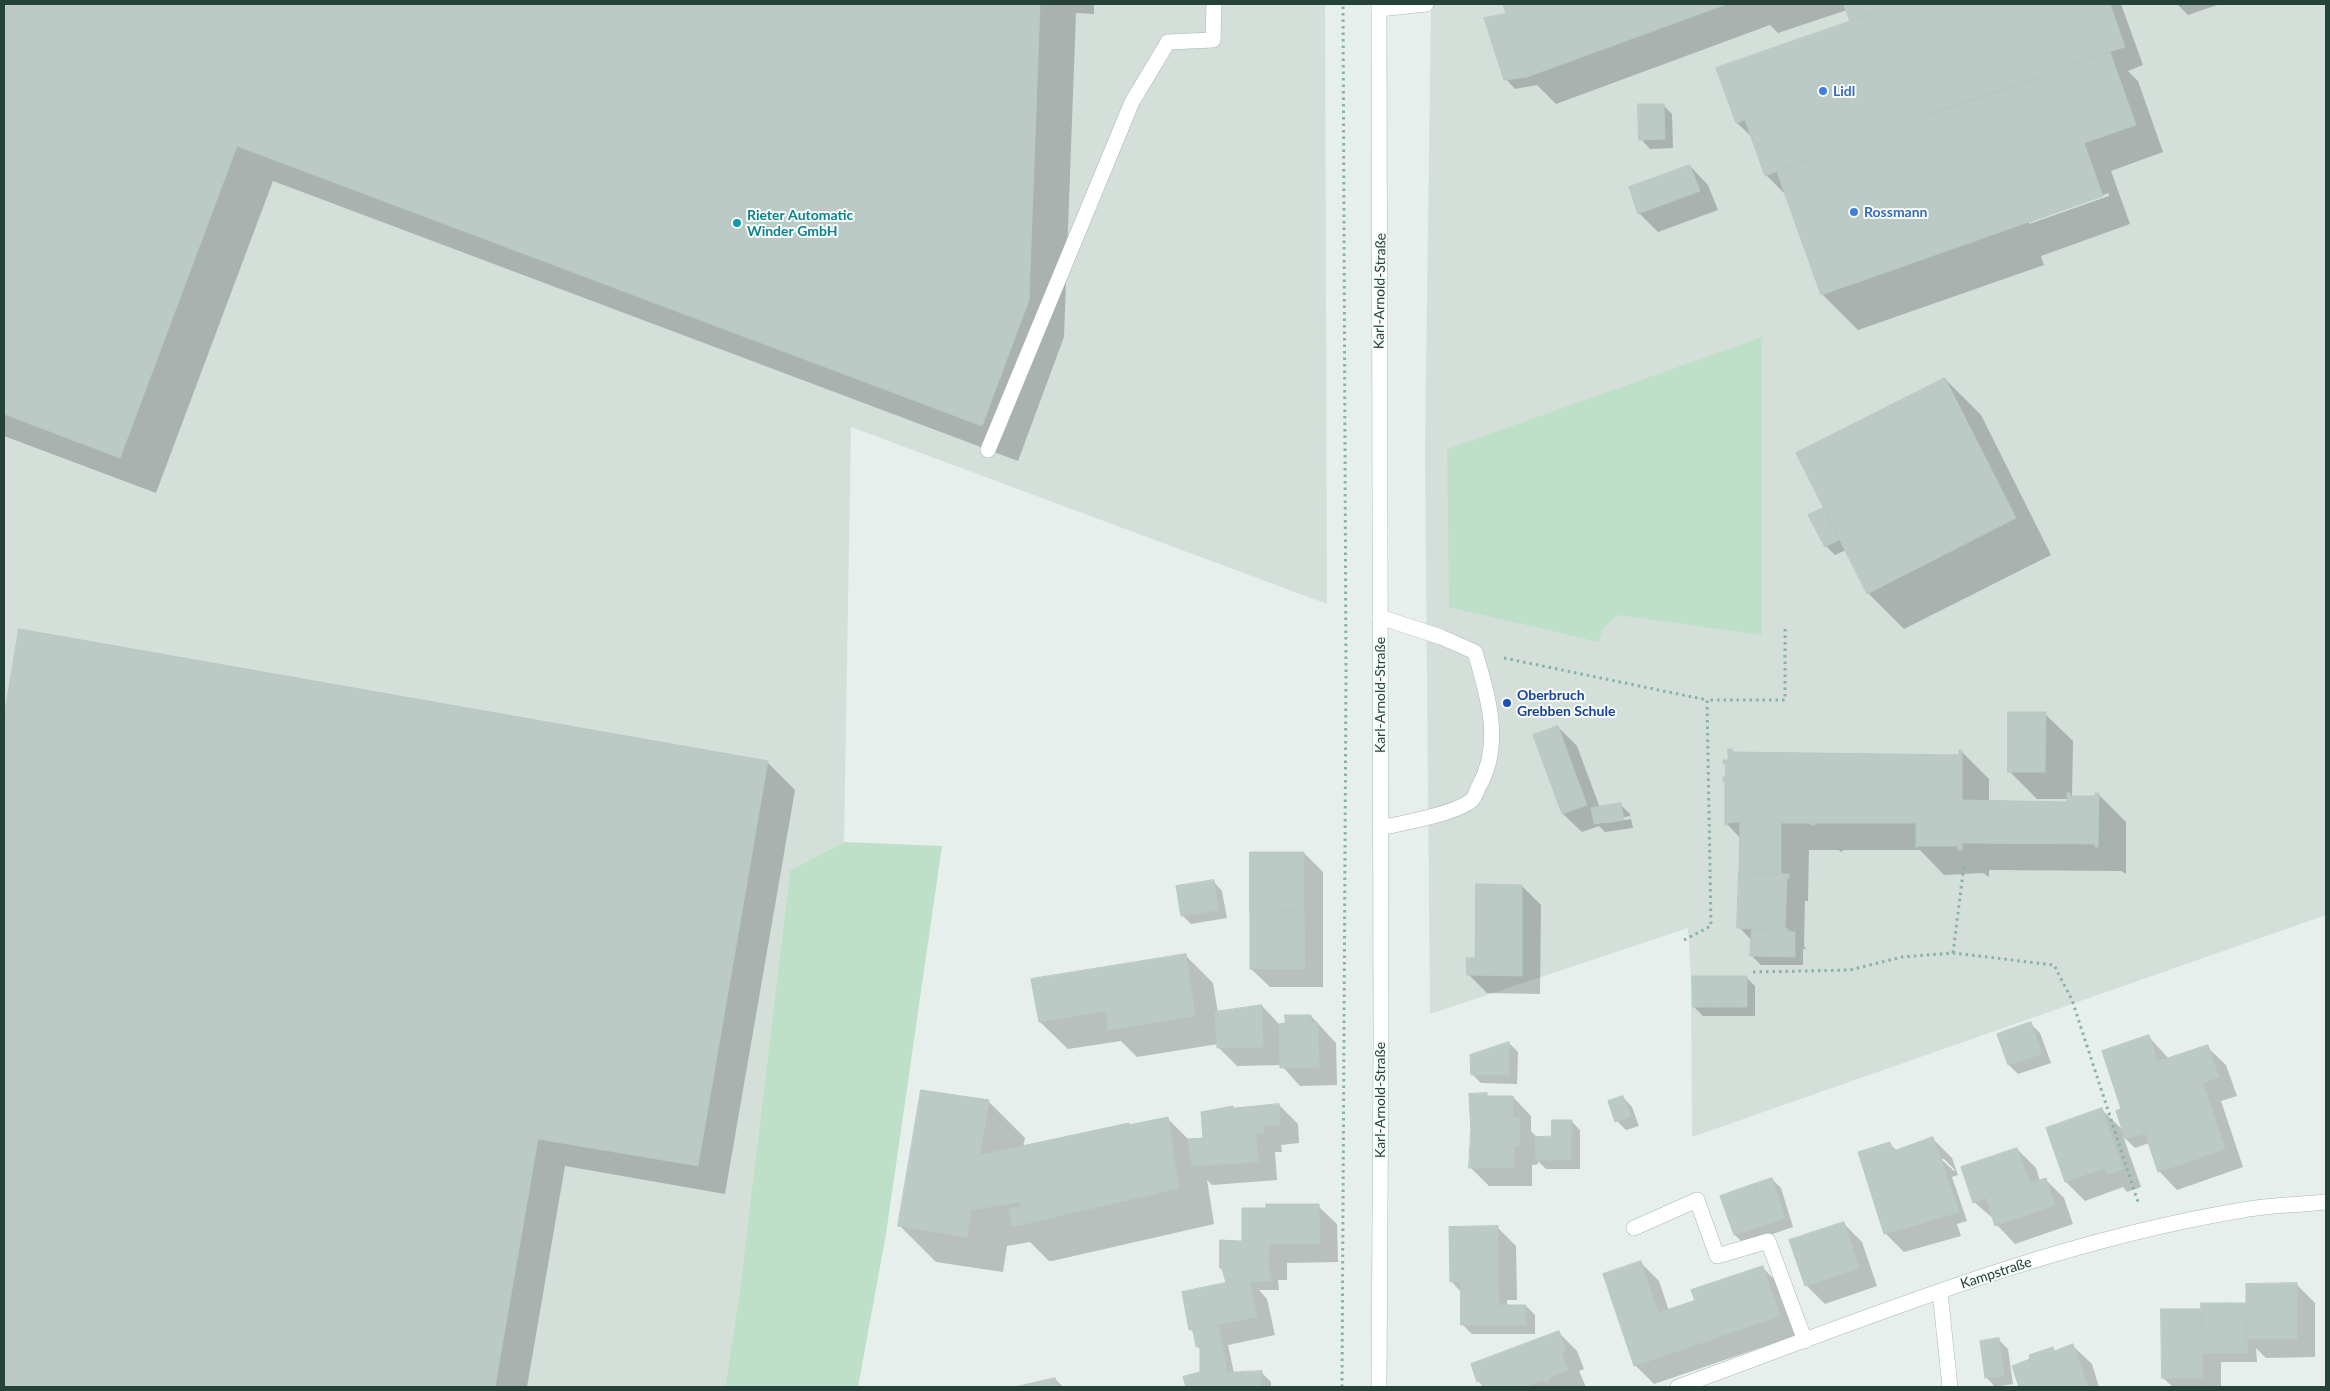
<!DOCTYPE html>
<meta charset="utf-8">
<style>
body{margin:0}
#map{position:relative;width:2330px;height:1391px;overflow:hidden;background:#e6efeb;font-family:Lato,sans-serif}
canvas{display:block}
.frame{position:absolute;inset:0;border:5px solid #24423a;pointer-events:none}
</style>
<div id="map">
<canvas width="2330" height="1391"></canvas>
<div class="frame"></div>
</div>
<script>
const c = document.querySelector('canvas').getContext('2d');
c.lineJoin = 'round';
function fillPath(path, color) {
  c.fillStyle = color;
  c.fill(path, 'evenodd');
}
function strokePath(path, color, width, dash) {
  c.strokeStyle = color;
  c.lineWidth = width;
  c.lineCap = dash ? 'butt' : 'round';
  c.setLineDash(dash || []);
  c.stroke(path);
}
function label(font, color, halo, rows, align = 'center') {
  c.font = font + ' Lato,sans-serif';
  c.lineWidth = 4;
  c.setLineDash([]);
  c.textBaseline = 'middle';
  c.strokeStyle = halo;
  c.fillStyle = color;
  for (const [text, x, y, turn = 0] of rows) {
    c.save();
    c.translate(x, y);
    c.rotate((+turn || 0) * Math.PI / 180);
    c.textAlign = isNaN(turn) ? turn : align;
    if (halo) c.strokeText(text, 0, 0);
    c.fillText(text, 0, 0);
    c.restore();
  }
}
fillPath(new Path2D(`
 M 4,4 L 1325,4 L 1327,604 L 851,427 L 844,842 L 790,870 L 739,1296 L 725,1387 L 4,1387 Z
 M 1431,4 L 2326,4 L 2326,915 L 1692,1137 L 1691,977 L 1688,928 L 1430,1014 L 1425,450 Z`), '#d4dfda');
fillPath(new Path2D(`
 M 1762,337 L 1762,635 L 1617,615 L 1603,629 L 1599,642 L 1449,607 L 1447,449 Z
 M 844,842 L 942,846 L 886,1234 L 858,1387 L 725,1387 L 739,1296 L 790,870 Z`), '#bfe0c8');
fillPath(new Path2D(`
 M 4,4 L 1094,4 L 1094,14 L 1076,13 L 1064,337 L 1018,461 L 273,181 L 156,493 L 4,436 Z
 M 1509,4 L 2121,4 L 2143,65 L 2128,71 L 2138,81 L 2163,152 L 2111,171 L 2130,224 L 2041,256 L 2044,265 L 1858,330 L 1822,294 L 1788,197 L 1766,175 L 1753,138 L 1737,123 L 1718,69 L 1851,22 L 1847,10 L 1778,33 L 1770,25 L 1556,104 L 1537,85 L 1515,89 L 1506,79 L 1486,19 L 1507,15 L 1504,5 ZM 2109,193 L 2109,196 L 2029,224 L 2029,221 Z
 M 2177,4 L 2220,4 L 2188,15 Z
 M 1663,105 L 1672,114 L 1673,148 L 1650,149 L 1641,139 Z
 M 1690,166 L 1708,185 L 1718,210 L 1658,232 L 1639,213 Z
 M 1945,379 L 1981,415 L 2051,555 L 1904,629 L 1868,593 L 1846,550 L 1835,555 L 1826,546 L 1822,509 L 1827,514 Z
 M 20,631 L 767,762 L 795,790 L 725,1194 L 565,1166 L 527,1387 L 4,1387 L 4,726 Z
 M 2045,714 L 2073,741 L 2072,797 L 2096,797 L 2098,794 L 2126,822 L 2126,874 L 2121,871 L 1989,870 L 1989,877 L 1983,873 L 1944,875 L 1920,850 L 1843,850 L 1842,852 L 1838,850 L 1809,850 L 1808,901 L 1805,901 L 1804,946 L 1806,949 L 1803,949 L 1803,965 L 1761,965 L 1752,956 L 1752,941 L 1739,927 L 1741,839 L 1727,824 L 1727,783 L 1724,781 L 1727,778 L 1727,766 L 1724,763 L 1730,761 L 1731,750 L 1734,753 L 1960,756 L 1962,752 L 1989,779 L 1989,802 L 2068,803 L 2068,799 L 2037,799 L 2009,771 Z
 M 1558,727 L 1577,746 L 1600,808 L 1621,805 L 1630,814 L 1633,828 L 1605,832 L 1599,826 L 1582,832 L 1563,814 ZM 1630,816 L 1631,819 L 1605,823 L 1605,821 Z
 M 1304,853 L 1323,872 L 1323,987 L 1270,987 L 1251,969 Z
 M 1213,881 L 1222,891 L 1227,918 L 1191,924 L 1182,915 Z
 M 1522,886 L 1541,905 L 1540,994 L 1487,993 L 1468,974 Z
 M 1185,955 L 1213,983 L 1218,1013 L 1262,1006 L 1280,1025 L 1311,1016 L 1336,1043 L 1337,1085 L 1300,1086 L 1281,1065 L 1237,1066 L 1218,1047 L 1218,1044 L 1137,1057 L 1121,1041 L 1068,1049 L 1040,1022 Z
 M 1746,977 L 1755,986 L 1755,1016 L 1703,1016 L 1694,1007 Z
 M 2031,1024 L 2040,1033 L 2051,1063 L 2018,1074 L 2009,1065 L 1998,1035 Z
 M 2149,1037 L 2169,1059 L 2207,1047 L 2226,1065 L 2237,1096 L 2221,1101 L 2243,1167 L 2177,1190 L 2159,1171 L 2149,1143 L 2135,1148 L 2123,1136 L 2141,1187 L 2127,1192 L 2123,1187 L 2085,1201 L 2066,1182 L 2047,1128 L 2102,1110 L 2124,1131 L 2123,1108 Z
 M 1509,1043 L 1518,1052 L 1517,1084 L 1481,1083 L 1472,1074 Z
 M 1470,1095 L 1513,1097 L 1531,1116 L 1531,1131 L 1538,1138 L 1554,1138 L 1553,1121 L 1571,1121 L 1580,1130 L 1580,1169 L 1546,1169 L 1538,1161 L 1538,1164 L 1532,1165 L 1532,1186 L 1489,1186 L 1470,1167 L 1472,1116 Z
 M 1623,1097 L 1632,1107 L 1639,1126 L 1626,1130 L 1617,1121 Z
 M 989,1102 L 1025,1138 L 1023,1147 L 1167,1118 L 1189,1140 L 1205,1139 L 1233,1107 L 1235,1109 L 1279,1105 L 1298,1124 L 1299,1143 L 1281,1145 L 1282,1152 L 1275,1152 L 1277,1180 L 1212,1185 L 1207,1180 L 1214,1224 L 1052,1261 L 1049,1261 L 1030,1242 L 1007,1246 L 1003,1272 L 936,1262 L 900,1226 Z
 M 1933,1139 L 1952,1158 L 1958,1175 L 1952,1177 L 1967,1221 L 1957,1224 L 1961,1236 L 1904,1252 L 1886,1234 L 1859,1153 L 1890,1144 L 1897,1151 ZM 1941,1159 L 1944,1159 L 1955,1170 L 1954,1171 Z
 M 2017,1149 L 2036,1168 L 2040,1181 L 2045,1179 L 2064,1198 L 2073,1224 L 2015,1244 L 1997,1225 L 1995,1220 L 1974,1202 Z
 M 1772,1179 L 1781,1188 L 1793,1227 L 1744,1244 L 1735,1235 Z
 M 1318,1206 L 1337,1224 L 1338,1262 L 1287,1263 L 1287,1280 L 1278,1280 L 1279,1290 L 1259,1290 L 1267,1299 L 1275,1335 L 1228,1345 L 1234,1373 L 1262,1373 L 1271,1382 L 1271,1387 L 1188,1387 L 1184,1378 L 1202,1373 L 1201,1350 L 1197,1346 L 1195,1335 L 1191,1330 L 1183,1293 L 1229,1284 L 1221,1268 L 1243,1242 Z
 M 1843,1223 L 1862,1242 L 1877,1286 L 1825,1304 L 1806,1285 Z
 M 1497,1227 L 1516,1246 L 1517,1300 L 1507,1300 L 1507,1306 L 1526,1306 L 1535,1315 L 1535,1334 L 1472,1334 L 1463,1325 L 1462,1293 L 1451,1281 Z
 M 1640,1262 L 1659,1281 L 1669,1311 L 1697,1301 L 1762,1267 L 1781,1286 L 1798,1335 L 1654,1384 L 1635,1365 Z
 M 2296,1284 L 2315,1303 L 2315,1357 L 2266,1358 L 2256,1348 L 2257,1362 L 2221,1362 L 2221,1387 L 2173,1387 L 2163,1378 L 2202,1310 L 2248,1304 Z
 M 1558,1332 L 1577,1351 L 1584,1369 L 1579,1371 L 1586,1387 L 1484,1387 L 1478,1381 Z
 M 1999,1340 L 2008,1349 L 2013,1384 L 1995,1387 L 1986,1377 Z
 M 2073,1346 L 2092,1364 L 2099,1387 L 2020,1387 L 2013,1366 L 2053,1349 L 2056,1352 Z
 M 1055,1379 L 1063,1387 L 1020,1387 Z`), '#0003');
const building = new Path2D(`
 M 4,4 L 1040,4 L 1029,300 L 982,426 L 237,146 L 120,458 L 4,414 Z
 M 1505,4 L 1727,4 L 1527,77 L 1503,5 Z
 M 1844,4 L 1900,4 L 1850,21 Z
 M 1900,4 L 2082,4 L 2100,55 L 1843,145 L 1805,37 Z
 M 2082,4 L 2110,4 L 2125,47 L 2100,55 Z
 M 1506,14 L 1527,77 L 1504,80 L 1484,18 Z
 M 1805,37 L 1843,145 L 1765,176 L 1745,120 L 1736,123 L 1716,68 Z
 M 2110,52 L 2136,125 L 2084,143 L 2103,196 L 2009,229 L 1965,103 Z
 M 1965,103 L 2009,229 L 1821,295 L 1777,172 L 1843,145 Z
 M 1638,104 L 1664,104 L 1665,139 L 1639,140 Z
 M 1690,165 L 1700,191 L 1638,214 L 1629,187 Z
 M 1945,378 L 2016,518 L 1867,594 L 1796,453 Z
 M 1823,508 L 1839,540 L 1825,547 L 1808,515 Z
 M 19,629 L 768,761 L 698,1166 L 538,1139 L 495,1387 L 4,1387 L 4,718 Z
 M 2008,712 L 2046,712 L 2045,772 L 2008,772 Z
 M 1558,726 L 1587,805 L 1562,814 L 1533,735 Z
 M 1728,749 L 1732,749 L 1732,752 L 1959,755 L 1959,750 L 1962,750 L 1962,800 L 2067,802 L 2067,793 L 2070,793 L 2070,796 L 2095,796 L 2095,793 L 2099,793 L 2098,847 L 2095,847 L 2095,844 L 1962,843 L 1962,850 L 1958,850 L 1958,846 L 1919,846 L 1916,848 L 1916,823 L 1815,823 L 1815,825 L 1811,825 L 1810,823 L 1781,823 L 1781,874 L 1739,872 L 1740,822 L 1728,823 L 1728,825 L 1725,825 L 1725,781 L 1723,781 L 1723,777 L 1725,777 L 1726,764 L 1723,764 L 1723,760 L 1728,760 Z
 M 1621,803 L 1624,819 L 1594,824 L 1591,808 Z
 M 1250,852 L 1304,852 L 1304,911 L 1250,912 Z
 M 1739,872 L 1789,874 L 1789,878 L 1787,878 L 1785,929 L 1788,929 L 1788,931 L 1737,928 Z
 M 1214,880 L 1218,910 L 1181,916 L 1176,886 Z
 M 1476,884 L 1522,885 L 1522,976 L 1467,975 L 1466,958 L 1475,958 Z
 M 1304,911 L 1305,969 L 1250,969 L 1250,912 Z
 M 1752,929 L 1795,932 L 1795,957 L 1750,956 Z
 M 1186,954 L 1195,1016 L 1108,1030 L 1106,1011 L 1039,1022 L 1031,979 Z
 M 1692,976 L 1711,976 L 1711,1007 L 1693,1007 Z
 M 1711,976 L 1728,976 L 1728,1007 L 1711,1007 Z
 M 1728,976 L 1747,976 L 1747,1007 L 1728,1007 Z
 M 1262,1005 L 1263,1047 L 1217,1048 L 1215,1012 Z
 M 1285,1015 L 1311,1015 L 1311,1023 L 1318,1023 L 1319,1067 L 1280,1068 L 1279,1024 L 1285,1023 Z
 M 2031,1022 L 2042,1054 L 2008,1065 L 1997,1034 Z
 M 2149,1035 L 2168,1094 L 2151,1099 L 2160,1125 L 2144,1130 L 2135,1105 L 2121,1109 L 2102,1051 Z
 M 1509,1042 L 1509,1075 L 1471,1075 L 1470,1055 Z
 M 2208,1045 L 2219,1077 L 2203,1083 L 2211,1107 L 2196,1112 L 2187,1087 L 2168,1094 L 2157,1062 Z
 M 2187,1087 L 2196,1112 L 2211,1107 L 2225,1149 L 2191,1161 L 2168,1094 Z
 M 921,1090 L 989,1100 L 980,1155 L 1129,1123 L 1129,1125 L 1168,1117 L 1179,1188 L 1016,1226 L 1012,1226 L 1009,1209 L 1020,1207 L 1019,1202 L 971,1210 L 967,1237 L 898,1226 Z
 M 1487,1093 L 1487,1096 L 1513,1096 L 1513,1118 L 1519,1117 L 1520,1132 L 1471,1132 L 1469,1094 Z
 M 2168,1094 L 2191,1161 L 2158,1172 L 2144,1130 L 2160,1125 L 2151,1099 Z
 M 1623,1096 L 1631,1116 L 1615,1122 L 1608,1101 Z
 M 1279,1104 L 1280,1125 L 1263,1126 L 1264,1133 L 1256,1134 L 1258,1162 L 1192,1166 L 1188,1139 L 1203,1138 L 1201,1112 L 1233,1106 L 1233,1108 Z
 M 2135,1105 L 2145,1133 L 2125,1139 L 2116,1111 Z
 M 2102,1108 L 2123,1169 L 2107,1174 L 2105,1168 L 2065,1182 L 2046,1128 Z
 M 1552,1120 L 1572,1120 L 1571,1136 L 1552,1136 Z
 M 1471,1132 L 1520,1132 L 1519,1146 L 1514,1146 L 1514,1168 L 1469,1168 Z
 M 1571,1136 L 1571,1160 L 1536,1160 L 1535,1137 Z
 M 1933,1137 L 1940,1156 L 1924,1162 L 1943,1217 L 1884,1234 L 1858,1152 L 1890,1142 L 1893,1151 Z
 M 2017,1148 L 2030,1183 L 2046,1178 L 2055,1205 L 1995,1226 L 1986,1198 L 1973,1203 L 1961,1167 Z
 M 1940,1156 L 1959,1212 L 1943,1217 L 1924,1162 Z
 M 1772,1178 L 1785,1218 L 1767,1224 L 1754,1184 Z
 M 1754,1184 L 1767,1224 L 1734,1235 L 1720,1196 Z
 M 1266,1204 L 1319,1204 L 1320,1244 L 1269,1244 L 1268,1261 L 1259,1262 L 1258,1242 L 1242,1242 L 1242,1208 L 1266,1208 Z
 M 1844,1222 L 1859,1268 L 1805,1286 L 1789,1240 Z
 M 1498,1226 L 1498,1281 L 1450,1282 L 1449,1227 Z
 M 1220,1240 L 1258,1242 L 1259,1262 L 1253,1261 L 1220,1268 Z
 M 1253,1261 L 1268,1261 L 1271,1281 L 1250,1282 L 1249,1278 L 1226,1283 L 1222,1268 Z
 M 1641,1261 L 1658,1313 L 1696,1300 L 1710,1340 L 1634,1366 L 1603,1274 Z
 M 1763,1266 L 1780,1316 L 1710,1340 L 1691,1290 Z
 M 1249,1278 L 1257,1317 L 1189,1330 L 1182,1292 Z
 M 1461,1281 L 1498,1281 L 1499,1305 L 1461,1305 Z
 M 2297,1283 L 2297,1339 L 2246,1339 L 2246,1284 Z
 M 2201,1303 L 2225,1303 L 2225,1353 L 2203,1353 Z
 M 2225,1303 L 2246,1303 L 2248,1353 L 2225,1353 Z
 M 1461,1305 L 1493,1305 L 1494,1325 L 1461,1325 Z
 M 1493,1305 L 1526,1305 L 1526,1325 L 1494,1325 Z
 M 2161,1309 L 2203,1309 L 2202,1378 L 2162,1378 Z
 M 1218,1325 L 1222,1340 L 1196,1347 L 1193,1330 Z
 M 1559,1331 L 1566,1350 L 1561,1352 L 1568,1370 L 1551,1376 L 1548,1383 L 1542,1380 L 1529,1385 L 1528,1387 L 1483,1387 L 1480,1380 L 1477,1382 L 1471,1364 Z
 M 1999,1338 L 2004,1376 L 1985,1378 L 1980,1341 Z
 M 1222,1340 L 1227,1372 L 1200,1372 L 1200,1346 Z
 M 2073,1344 L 2088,1387 L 2019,1387 L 2012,1366 L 2030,1359 L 2029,1355 L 2053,1347 L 2054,1351 Z
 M 1262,1371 L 1262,1387 L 1242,1387 L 1241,1372 Z
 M 1200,1372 L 1227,1372 L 1228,1387 L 1186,1387 L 1183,1377 Z
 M 1227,1372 L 1241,1372 L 1242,1387 L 1228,1387 Z
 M 1055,1378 L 1058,1387 L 1015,1387 Z`);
fillPath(building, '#bbcac4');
strokePath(building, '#b8c9c2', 1);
const lane = new Path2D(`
 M 1379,9 L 1426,4
 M 988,450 L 1132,102 L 1168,42 L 1213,40 L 1214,4
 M 1380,617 L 1441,637 L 1475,652 C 1488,696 1503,744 1479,786 C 1477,790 1475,797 1472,800 C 1455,814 1403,823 1380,828
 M 1634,1228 L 1697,1200 L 1717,1256 L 1768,1241 L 1805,1341`);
const street = new Path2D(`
 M 1940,1292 L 1950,1387
 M 1678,1387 C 1862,1320 2048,1242 2243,1210 C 2270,1205 2299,1205 2326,1202`);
const secondary = new Path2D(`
 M 1379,1387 L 1381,1044 L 1379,4`);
strokePath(lane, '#a8b8b2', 16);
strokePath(street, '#a8b8b2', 16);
strokePath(secondary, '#a4bbb3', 16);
strokePath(new Path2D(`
 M 1504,658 L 1707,700
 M 1684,940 L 1711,926 L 1707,700 L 1785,700 L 1785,628
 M 1953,953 L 1964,865
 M 1753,972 L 1850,970 L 1902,957 L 1953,953 L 2054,965 L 2072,1000 L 2139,1205
 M 1342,1387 L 1346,673 L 1343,4`), '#86b3a5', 3, [2.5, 4]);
strokePath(lane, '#fff', 15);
strokePath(street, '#fff', 15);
strokePath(secondary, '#fff', 15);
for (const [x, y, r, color] of [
 [1823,91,5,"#3f7fe0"],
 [1854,212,5,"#3f7fe0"],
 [737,223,5,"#0f9aa8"],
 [1507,703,5,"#1a4fb4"]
]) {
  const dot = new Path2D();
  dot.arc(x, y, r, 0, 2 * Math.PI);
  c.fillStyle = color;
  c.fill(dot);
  strokePath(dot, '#f7fbf9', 2);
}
label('bold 14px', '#366cbe', '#f7fbf9', [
 ["Lidl",1833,91],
 ["Rossmann",1864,212]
], 'left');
label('bold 14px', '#0d838f', '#f7fbf9', [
 ["Rieter Automatic",747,215],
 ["Winder GmbH",747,231]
], 'left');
label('14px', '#24423a', '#f7fbf9', [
 ["Karl-Arnold-Straße",1380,291,-89],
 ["Karl-Arnold-Straße",1380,695,-90],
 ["Karl-Arnold-Straße",1380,1100,-90],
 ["Kampstraße",1996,1273,-18]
]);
label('bold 14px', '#164399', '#f7fbf9', [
 ["Oberbruch",1517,695],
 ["Grebben Schule",1517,711]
], 'left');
</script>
